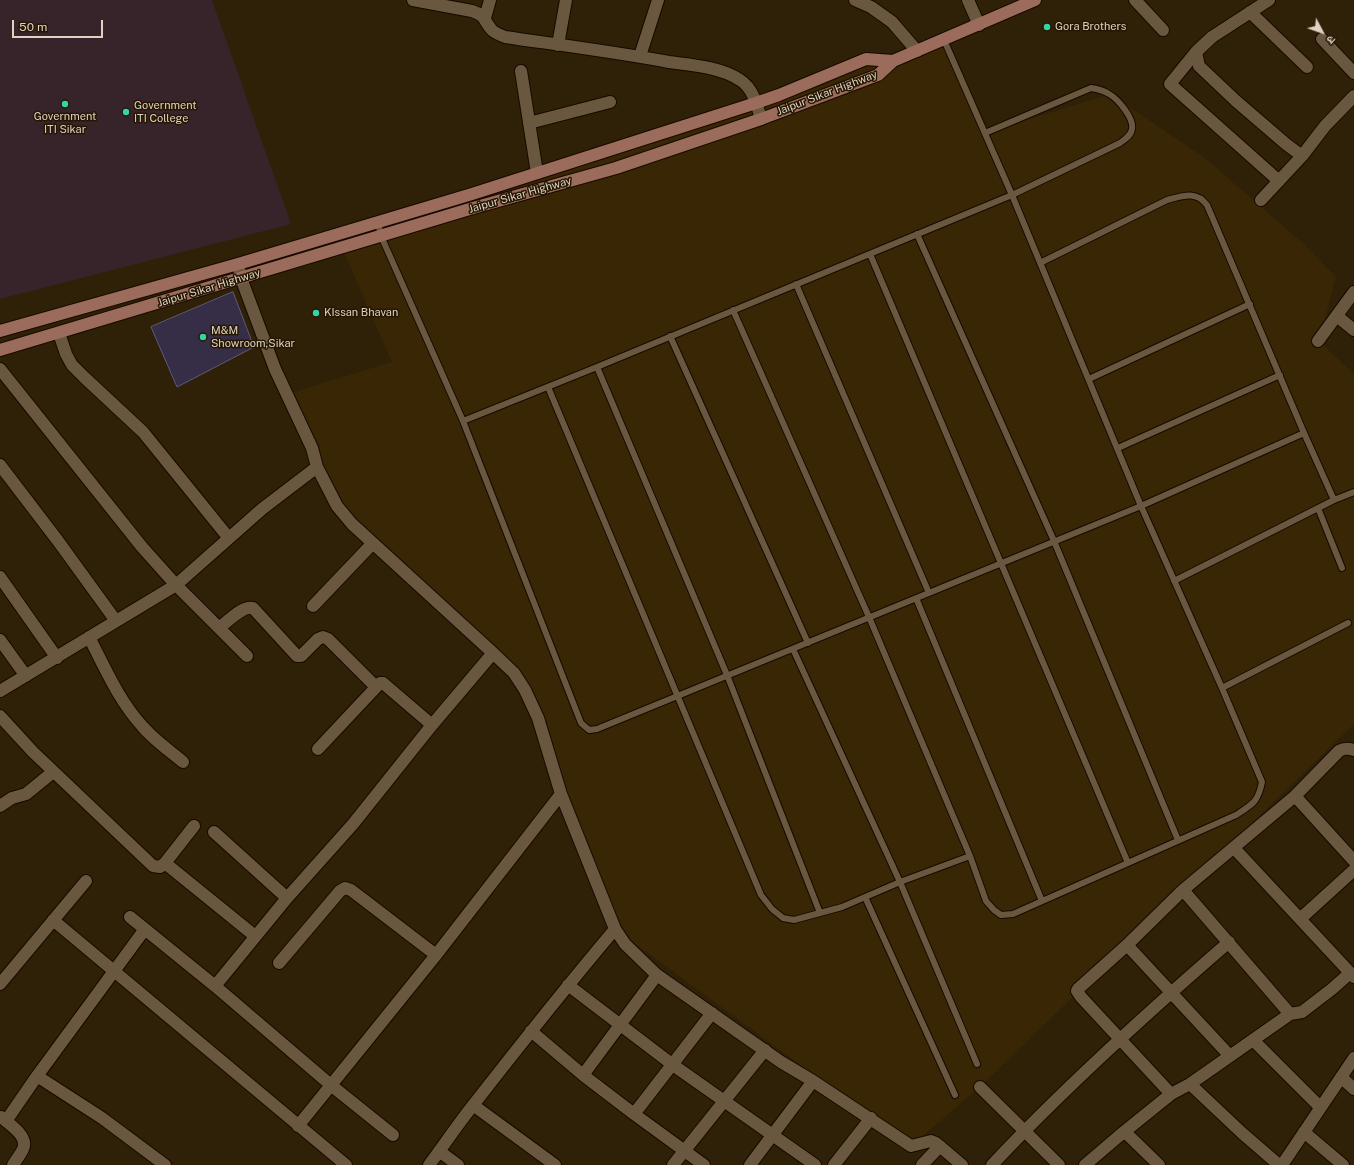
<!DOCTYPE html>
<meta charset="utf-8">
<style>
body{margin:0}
#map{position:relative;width:1354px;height:1165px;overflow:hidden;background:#2f2008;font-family:"Public Sans","Noto Sans Devanagari",sans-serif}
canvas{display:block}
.north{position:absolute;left:1302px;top:12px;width:40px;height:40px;-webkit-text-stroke:3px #251701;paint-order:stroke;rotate:131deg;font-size:11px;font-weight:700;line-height:16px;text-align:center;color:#ddd2c4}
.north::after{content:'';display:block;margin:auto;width:14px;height:18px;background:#ddd2c4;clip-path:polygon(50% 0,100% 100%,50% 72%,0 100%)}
.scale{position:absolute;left:12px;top:20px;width:91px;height:18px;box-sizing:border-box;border:2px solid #ddd2c4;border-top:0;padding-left:5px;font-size:12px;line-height:14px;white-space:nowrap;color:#ddd2c4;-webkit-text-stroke:3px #251701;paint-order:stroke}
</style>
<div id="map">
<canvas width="1354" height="1165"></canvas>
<div class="north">उ</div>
<div class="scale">50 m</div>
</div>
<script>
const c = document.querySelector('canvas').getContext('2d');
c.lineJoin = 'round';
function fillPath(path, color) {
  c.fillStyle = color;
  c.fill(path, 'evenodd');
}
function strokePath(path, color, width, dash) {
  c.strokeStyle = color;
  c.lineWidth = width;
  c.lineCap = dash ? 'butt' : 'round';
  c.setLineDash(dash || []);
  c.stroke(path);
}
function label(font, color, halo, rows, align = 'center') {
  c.font = font + ' "Public Sans",sans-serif';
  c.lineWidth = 3;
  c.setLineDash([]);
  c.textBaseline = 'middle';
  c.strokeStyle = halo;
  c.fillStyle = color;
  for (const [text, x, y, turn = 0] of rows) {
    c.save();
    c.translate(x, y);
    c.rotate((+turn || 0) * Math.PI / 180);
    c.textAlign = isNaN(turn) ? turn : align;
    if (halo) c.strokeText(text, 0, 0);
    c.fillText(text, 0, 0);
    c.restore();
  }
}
fillPath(new Path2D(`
 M 944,40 L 985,133 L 1110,94 L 1205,158 L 1304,244 L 1336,277 L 1319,341 L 1354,374 L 1354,724 L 980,1087 L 911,1146 L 615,929 L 525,690 L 337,506 L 287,394 L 392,362 L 342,248 Z`), '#392605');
fillPath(new Path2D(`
 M 0,0 L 212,0 L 291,224 L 0,299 Z`), '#37242a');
const building = new Path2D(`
 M 233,292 L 254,347 L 177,387 L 151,327 Z`);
fillPath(building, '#362e47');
strokePath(building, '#625975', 1);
const service = new Path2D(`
 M 378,222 L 381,236 L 463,421 L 581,723 L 589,730 L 597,729 L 1141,506 L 1304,433
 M 917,234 L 1054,541 L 1178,840
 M 870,254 L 1128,863
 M 1040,263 L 1167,200 C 1182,196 1196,190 1207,205 L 1304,433 L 1334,500
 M 796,284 L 929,593
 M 733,310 L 869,617 L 970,856 L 986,901 L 994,910 L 1001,915 L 1013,914 L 1236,815 C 1253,804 1258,802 1262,782 L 1222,688 L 1141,506 L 1012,195 L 944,40
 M 670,336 L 808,643
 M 597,367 L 727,675 L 820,913
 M 1089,379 L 1250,304
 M 548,387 L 761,895 L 772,909 L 783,918 L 794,920 L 842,907 L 900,882 L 970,856
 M 463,421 L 597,367 L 1012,195 L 1120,143 C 1125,139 1131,136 1132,129 C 1134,118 1118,99 1109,94 C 1103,90 1098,89 1091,88 L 985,133
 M 1118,448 L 1280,375
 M 1318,508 L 1342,568
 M 1174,581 L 1334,500 L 1354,492
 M 916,598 L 1042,901
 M 793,649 L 900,882 L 977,1064
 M 1222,688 L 1348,623
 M 865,897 L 955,1095`);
const minor = new Path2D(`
 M 413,0 L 472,11 C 486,16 483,19 491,29 C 494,33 501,35 505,37 C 560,45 615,52 669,62 C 691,65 721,67 740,80 C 753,88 757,105 761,119
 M 855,0 L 871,7 L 892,22 L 917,51
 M 968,0 L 979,25
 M 1135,0 L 1163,30
 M 1269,0 L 1212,37 L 1196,52 L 1199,66 L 1236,101 L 1286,144 L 1302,156
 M 1250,12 L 1307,67
 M 485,18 L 490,0
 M 1322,39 L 1354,73
 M 558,45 L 566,0
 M 1196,52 L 1170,84 L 1279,181
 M 640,56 L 658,0
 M 521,71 L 537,173
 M 529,123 L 610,102
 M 1261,200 L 1302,156 L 1325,126 L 1354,96
 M 238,264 L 241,278 L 275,369 L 312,448 L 317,467 L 337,506 L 352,524 L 493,653 L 514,673 L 525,690 L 538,718 L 561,794 L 615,929 L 625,944 L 657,975 L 781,1062 L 813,1081 L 911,1146 L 931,1141 L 936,1143 L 962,1165
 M 1337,316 L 1354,330
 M 59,333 L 66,354 L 72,365 L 84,377 L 143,432 L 228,537
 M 1318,341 L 1354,292
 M 0,369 L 142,547 L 176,585 L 247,656
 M 0,465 L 58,541 L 116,621
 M 0,577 L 57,658
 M 313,606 L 373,543
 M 219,628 C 227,622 243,605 253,608 L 297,656 L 301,656 L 318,639 L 323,637 L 328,639 L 376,687
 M 89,637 C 105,668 119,701 143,727 C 154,740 170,751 183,762
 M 0,640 L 26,676
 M 0,691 L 176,585 L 262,509 L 317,467
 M 0,716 L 33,752 L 153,866 L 160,867 L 165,863 L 194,826
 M 318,749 L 380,683 L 383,683 L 432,725
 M 1295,796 L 1354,861
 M 0,806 L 12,798 L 26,794 L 53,772
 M 214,832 L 287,898
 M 1234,848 L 1354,977
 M 165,863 L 255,936
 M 1183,890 L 1290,1014
 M 130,917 L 215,986 L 332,1086 L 393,1135
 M 1300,919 L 1354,870
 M 53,920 L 346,1165
 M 1127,945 L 1230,1056
 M 279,963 L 340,891 L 345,888 L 351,890 L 436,955
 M 657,975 L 583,1075 L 634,1114 L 704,1165
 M 0,984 L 86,881
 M 568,985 L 673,1065 L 815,1165
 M 215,986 L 287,898 L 353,824 L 432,725 L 493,653
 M 531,1031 L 583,1075
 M 1253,1040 L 1320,1107
 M 37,1076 L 102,1118 L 165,1165
 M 1341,1077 L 1354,1089
 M 1190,1084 L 1242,1133 L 1279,1165
 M 980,1087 L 1059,1165
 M 1171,1094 L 1081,997 L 1077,991 L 1078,989 L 1127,945 L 1183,890 L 1295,796 L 1339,751 C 1344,748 1348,748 1354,750
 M 473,1105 L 555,1165
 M 634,1114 L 712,1013
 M 1,1117 C 9,1124 29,1136 23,1149 C 21,1154 16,1160 13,1165
 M 6,1121 L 37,1076 L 145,929
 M 298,1126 L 436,955 L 561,794
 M 1125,1132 L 1159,1165
 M 1304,1132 L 1343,1165
 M 439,1151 L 458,1165
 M 429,1165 C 444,1145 458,1124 474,1104 C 520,1045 567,986 615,929
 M 673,1165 L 765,1050
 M 750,1165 L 813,1081
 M 834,1165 L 871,1118
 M 922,1165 L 940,1146
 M 992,1165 C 1066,1086 1147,1013 1229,942
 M 1085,1165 L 1119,1136 L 1171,1094 L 1190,1084 L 1290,1014 L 1302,1012 L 1332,989 L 1350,973
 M 1282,1165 L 1354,1058`);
const primary = new Path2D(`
 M 0,331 L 238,264 L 472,194 L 756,103 L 779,95 L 866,59 L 893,61
 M 0,350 L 473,208 L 616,168 L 761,119 L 878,75 L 893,61 L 1035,0`);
strokePath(service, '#170900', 8);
strokePath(minor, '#170900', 14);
strokePath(primary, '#170900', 14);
strokePath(service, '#69583f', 6);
strokePath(minor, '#69583f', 12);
strokePath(primary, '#9b6b5b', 12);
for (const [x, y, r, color] of [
 [1047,27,4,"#34d4a8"],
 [65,104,4,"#34d4a8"],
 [126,112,4,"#34d4a8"],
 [316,313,4,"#34d4a8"],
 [203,337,4,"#34d4a8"]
]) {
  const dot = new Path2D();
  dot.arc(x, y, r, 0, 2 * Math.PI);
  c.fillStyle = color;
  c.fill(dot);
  strokePath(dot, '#251701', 1.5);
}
label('11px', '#ddd2c4', '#251701', [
 ["Gora Brothers",1055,27],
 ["Government",134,106],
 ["ITI College",134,119],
 ["Government",65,117,"center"],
 ["ITI Sikar",65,130,"center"],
 ["KIssan Bhavan",324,313],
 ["M&M",211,331],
 ["Showroom,Sikar",211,344]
], 'left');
label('11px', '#ddd2c4', '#251701', [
 ["Jaipur Sikar Highway",827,93,-21],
 ["Jaipur Sikar Highway",520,195,-16],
 ["Jaipur Sikar Highway",209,288,-17]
]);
</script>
